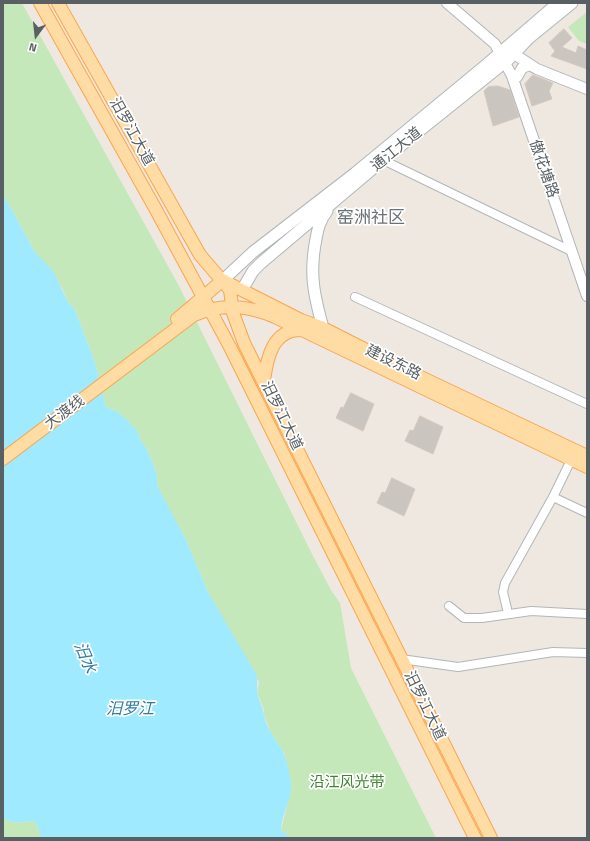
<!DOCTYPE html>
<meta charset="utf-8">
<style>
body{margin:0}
#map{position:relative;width:590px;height:841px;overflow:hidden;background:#eee8e0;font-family:"Titillium Web",sans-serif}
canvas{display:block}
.frame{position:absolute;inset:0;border:4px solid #596063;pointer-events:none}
.north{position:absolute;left:16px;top:16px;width:40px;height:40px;-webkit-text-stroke:3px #fff;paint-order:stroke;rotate:195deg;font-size:11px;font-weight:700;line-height:16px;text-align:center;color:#596063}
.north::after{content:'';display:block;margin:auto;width:14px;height:18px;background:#596063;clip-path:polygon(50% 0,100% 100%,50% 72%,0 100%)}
</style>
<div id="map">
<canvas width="590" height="841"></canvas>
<div class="frame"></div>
<div class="north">N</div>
</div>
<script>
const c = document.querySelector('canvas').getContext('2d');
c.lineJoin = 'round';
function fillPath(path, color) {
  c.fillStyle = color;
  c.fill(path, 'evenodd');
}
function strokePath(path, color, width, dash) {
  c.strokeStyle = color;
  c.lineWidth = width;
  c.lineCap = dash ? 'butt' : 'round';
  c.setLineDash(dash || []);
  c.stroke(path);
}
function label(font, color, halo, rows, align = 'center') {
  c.font = font + ' "Titillium Web","Noto Sans SC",sans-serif';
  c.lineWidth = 3.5;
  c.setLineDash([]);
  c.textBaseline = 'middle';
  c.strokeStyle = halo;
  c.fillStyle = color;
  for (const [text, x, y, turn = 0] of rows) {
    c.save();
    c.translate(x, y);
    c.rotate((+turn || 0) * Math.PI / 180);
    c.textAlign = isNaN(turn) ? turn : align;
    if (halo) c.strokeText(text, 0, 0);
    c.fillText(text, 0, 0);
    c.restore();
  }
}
fillPath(new Path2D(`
 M 3,3 L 22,3 L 179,286 L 312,554 L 331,590 L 340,603 L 351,668 L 436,838 L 291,838 L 281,830 L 290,794 L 291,784 L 284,753 L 270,731 L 264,715 L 264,710 L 257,692 L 259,682 L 208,592 L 186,540 L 167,507 L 158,487 L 156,472 L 147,449 L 141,441 L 138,432 L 118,412 L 106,407 L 95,363 L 75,310 L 68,302 L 62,288 L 35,252 L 3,194 Z
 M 587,12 L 587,44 L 579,41 L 568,27 Z
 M 3,817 C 12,825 21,822 32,821 L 37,824 L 41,838 L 3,838 Z`), '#c4e8ba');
fillPath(new Path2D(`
 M 3,194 L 35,252 L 53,271 L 68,302 L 75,310 L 95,363 L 106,407 L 118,412 L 126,419 L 138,432 L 141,441 L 147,449 L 156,472 L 158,487 L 186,540 L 208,592 L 256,674 C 258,680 257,685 257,691 C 258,699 263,707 264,715 C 266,728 276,739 282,750 C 287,759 290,775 291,785 C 292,801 281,815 281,830 L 291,838 L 41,838 L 37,824 L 32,821 C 21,822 12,825 3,817 Z`), '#9feaff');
const building = new Path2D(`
 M 564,29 L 572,38 L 562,47 L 576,53 L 578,46 L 587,50 L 587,69 L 551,56 L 555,51 L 549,43 Z
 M 533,75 L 553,83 L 549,91 L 552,99 L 532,106 L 525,84 Z
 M 498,86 L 510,90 L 519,117 L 493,126 L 484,91 L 488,87 Z
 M 351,393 L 374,404 L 363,431 L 336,418 L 341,407 L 343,408 Z
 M 420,416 L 443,427 L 433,454 L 405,441 L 410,430 L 413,431 Z
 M 392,478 L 415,489 L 404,516 L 377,503 L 382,492 L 385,493 Z`);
fillPath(building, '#cbc5c0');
strokePath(building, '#d3c8be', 1);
const minor = new Path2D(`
 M 380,157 L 383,160 L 571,251
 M 355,297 L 587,404
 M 553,497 L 587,513
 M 449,606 L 464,618 L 482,618 L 531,611 L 587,614
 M 508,613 L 503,592 L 505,583 L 553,497 L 571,460
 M 401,659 L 458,667 L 553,652 L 587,653`);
const tertiary = new Path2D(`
 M 447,3 L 495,44 L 512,76 L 587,296
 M 508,50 L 537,69 L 587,89
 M 517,77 L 522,68 L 530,65 L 535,68`);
const secondary = new Path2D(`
 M 223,280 L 253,252 L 354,174 L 486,65 L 558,3
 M 242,290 L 253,271 L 261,263 L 383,160 L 509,59 L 529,38 L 572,3
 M 323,328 C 314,295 309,274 316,239 C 318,228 320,220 327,211`);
const primary = new Path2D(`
 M 40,3 L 155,208 L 230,347 L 475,838
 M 58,3 L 200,255 L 230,290 L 233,313 L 244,343 L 491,838
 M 224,281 L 301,320 L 323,328 L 408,371 L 587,456
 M 177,319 L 223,280
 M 264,381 C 267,357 273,329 302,330
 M 3,459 L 194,315 C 222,303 247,305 275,317 L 587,467`);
strokePath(minor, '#b2b6ba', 10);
strokePath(tertiary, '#b2b6ba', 12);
strokePath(secondary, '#b0b7ba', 13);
strokePath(primary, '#fda44b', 14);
strokePath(minor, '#fff', 8);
strokePath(tertiary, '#fff', 10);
strokePath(secondary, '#fff', 11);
strokePath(primary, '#ffdca4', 12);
label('15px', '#596063', '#fff', [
 ["汨罗江大道",131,132,61],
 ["通江大道",397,150,-39],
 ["傲花塘路",543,169,71],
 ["建设东路",393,363,26],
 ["大渡线",65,413,-37],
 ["汨罗江大道",281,416,64],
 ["汨罗江大道",424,706,64]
]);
label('15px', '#3d862e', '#fff', [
 ["沿江风光带",347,783]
]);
label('italic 16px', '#2e7c9d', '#fff', [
 ["汨水",84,658,67],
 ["汨罗江",130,710]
]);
label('17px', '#6a7275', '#fff', [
 ["窑洲社区",371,219]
]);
</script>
